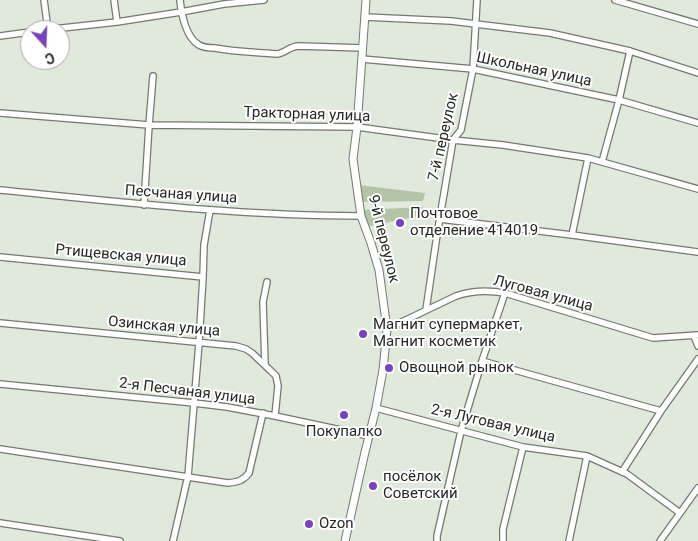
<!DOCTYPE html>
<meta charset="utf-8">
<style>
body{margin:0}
#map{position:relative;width:698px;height:541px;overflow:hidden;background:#e1e8dc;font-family:Roboto,sans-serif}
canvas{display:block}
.north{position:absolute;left:20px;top:20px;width:50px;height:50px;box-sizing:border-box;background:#fff;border:1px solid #a8a9a7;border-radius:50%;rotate:160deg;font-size:14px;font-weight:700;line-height:20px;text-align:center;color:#252823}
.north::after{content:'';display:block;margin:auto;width:18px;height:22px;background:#7744bc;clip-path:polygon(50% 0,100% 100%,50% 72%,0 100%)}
</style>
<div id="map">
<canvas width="698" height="541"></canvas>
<div class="north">С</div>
</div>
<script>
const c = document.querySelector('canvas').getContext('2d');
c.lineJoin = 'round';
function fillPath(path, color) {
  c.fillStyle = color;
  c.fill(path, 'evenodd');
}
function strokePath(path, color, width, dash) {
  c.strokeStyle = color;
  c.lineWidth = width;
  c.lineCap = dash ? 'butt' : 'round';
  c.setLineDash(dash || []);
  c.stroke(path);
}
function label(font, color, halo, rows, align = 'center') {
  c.font = font + ' Roboto,sans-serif';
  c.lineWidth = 4;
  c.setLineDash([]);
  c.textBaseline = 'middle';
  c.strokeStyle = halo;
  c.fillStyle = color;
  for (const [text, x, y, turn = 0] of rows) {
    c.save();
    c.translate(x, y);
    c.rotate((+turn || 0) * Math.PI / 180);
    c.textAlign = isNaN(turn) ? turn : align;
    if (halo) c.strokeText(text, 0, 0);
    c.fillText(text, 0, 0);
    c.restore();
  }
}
fillPath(new Path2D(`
 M 358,185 L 425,193 L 423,201 L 361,202 Z
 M 423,207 L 422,214 L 415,217 L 364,227 L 362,210 Z`), '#b3c4a7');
const minor = new Path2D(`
 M 44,0 L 48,30
 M 114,0 L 117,22
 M 180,0 C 181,13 186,38 199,45 C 204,48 210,48 215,48 C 235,52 256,52 277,54 C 285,53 290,46 299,46 L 363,48
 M 615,0 L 698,24
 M 365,17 L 451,21 L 550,33 L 630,51 L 698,73
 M 44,30 L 117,22 L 181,12 L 224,4 L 264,0
 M 0,36 L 30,32
 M 362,59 L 473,69 L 619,100 L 698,123
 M 0,113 L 149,125 L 357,127 L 453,140 L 503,145 L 588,158 L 698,189
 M 602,162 L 619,100 L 630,51
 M 0,190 C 120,202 240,216 361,216
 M 144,205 L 149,125 L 153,76
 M 440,219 L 572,235 L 698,252
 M 572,235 L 588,158
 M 0,257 L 203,277 L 204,245 L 210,210
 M 426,310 L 437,235 L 453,140 L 461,130 L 473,69 L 477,0
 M 0,323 L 236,346 L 246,349 L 252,353 L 271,371 L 276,376 L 278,386 L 275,416
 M 387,329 L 456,296 C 473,290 488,290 505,293 L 653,338 L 698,335
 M 694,336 L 698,346
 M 482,361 L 661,411
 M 265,365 L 263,302 L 267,282
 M 0,384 L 194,403 L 227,407 L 275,416 L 369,436
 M 376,408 L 523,447 L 587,456 L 627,474 L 680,513
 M 0,449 L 228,483 C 237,482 243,481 249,473 L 263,413
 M 622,472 L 661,411 L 698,359
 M 0,523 L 120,541
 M 173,541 L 188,476 L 199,343 L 203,277
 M 437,541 L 437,536 L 461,431 L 482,361 L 505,293
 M 503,541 L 503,529 L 523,447
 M 569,541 L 587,456
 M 660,541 L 698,488`);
const tertiary = new Path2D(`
 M 345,541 L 365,452 L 376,408 L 383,370 L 387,329 L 379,270 L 371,243 L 361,216 L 353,159 L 357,127 L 366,0`);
strokePath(minor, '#73796f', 8);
strokePath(tertiary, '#73796f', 9);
strokePath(minor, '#fff', 5.5);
strokePath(tertiary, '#fff', 7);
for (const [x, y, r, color] of [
 [400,223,5,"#7744bc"],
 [363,334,5,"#7744bc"],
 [389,368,5,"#7744bc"],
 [344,415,5,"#7744bc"],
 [373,486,5,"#7744bc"],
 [309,524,5,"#7744bc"]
]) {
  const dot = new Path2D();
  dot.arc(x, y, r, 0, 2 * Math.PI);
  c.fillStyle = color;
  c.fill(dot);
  strokePath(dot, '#fff', 2);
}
label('15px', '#252823', '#fff', [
 ["Школьная улица",534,70,12],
 ["Тракторная улица",307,115,2],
 ["7-й переулок",444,137,-77],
 ["Песчаная улица",181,195,4],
 ["9-й переулок",383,239,76],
 ["Ртищевская улица",121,256,5],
 ["Луговая улица",543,294,15],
 ["Озинская улица",164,327,5],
 ["2-я Песчаная улица",187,392,7],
 ["2-я Луговая улица",493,424,13]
]);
label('15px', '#252823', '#fff', [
 ["Почтовое",410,214],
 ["отделение 414019",410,231],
 ["Магнит супермаркет,",373,325],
 ["Магнит косметик",373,342],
 ["Овощной рынок",399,368],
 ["Покупалко",344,432,"center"],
 ["посёлок",383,477],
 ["Советский",383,494],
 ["Ozon",319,524]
], 'left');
</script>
